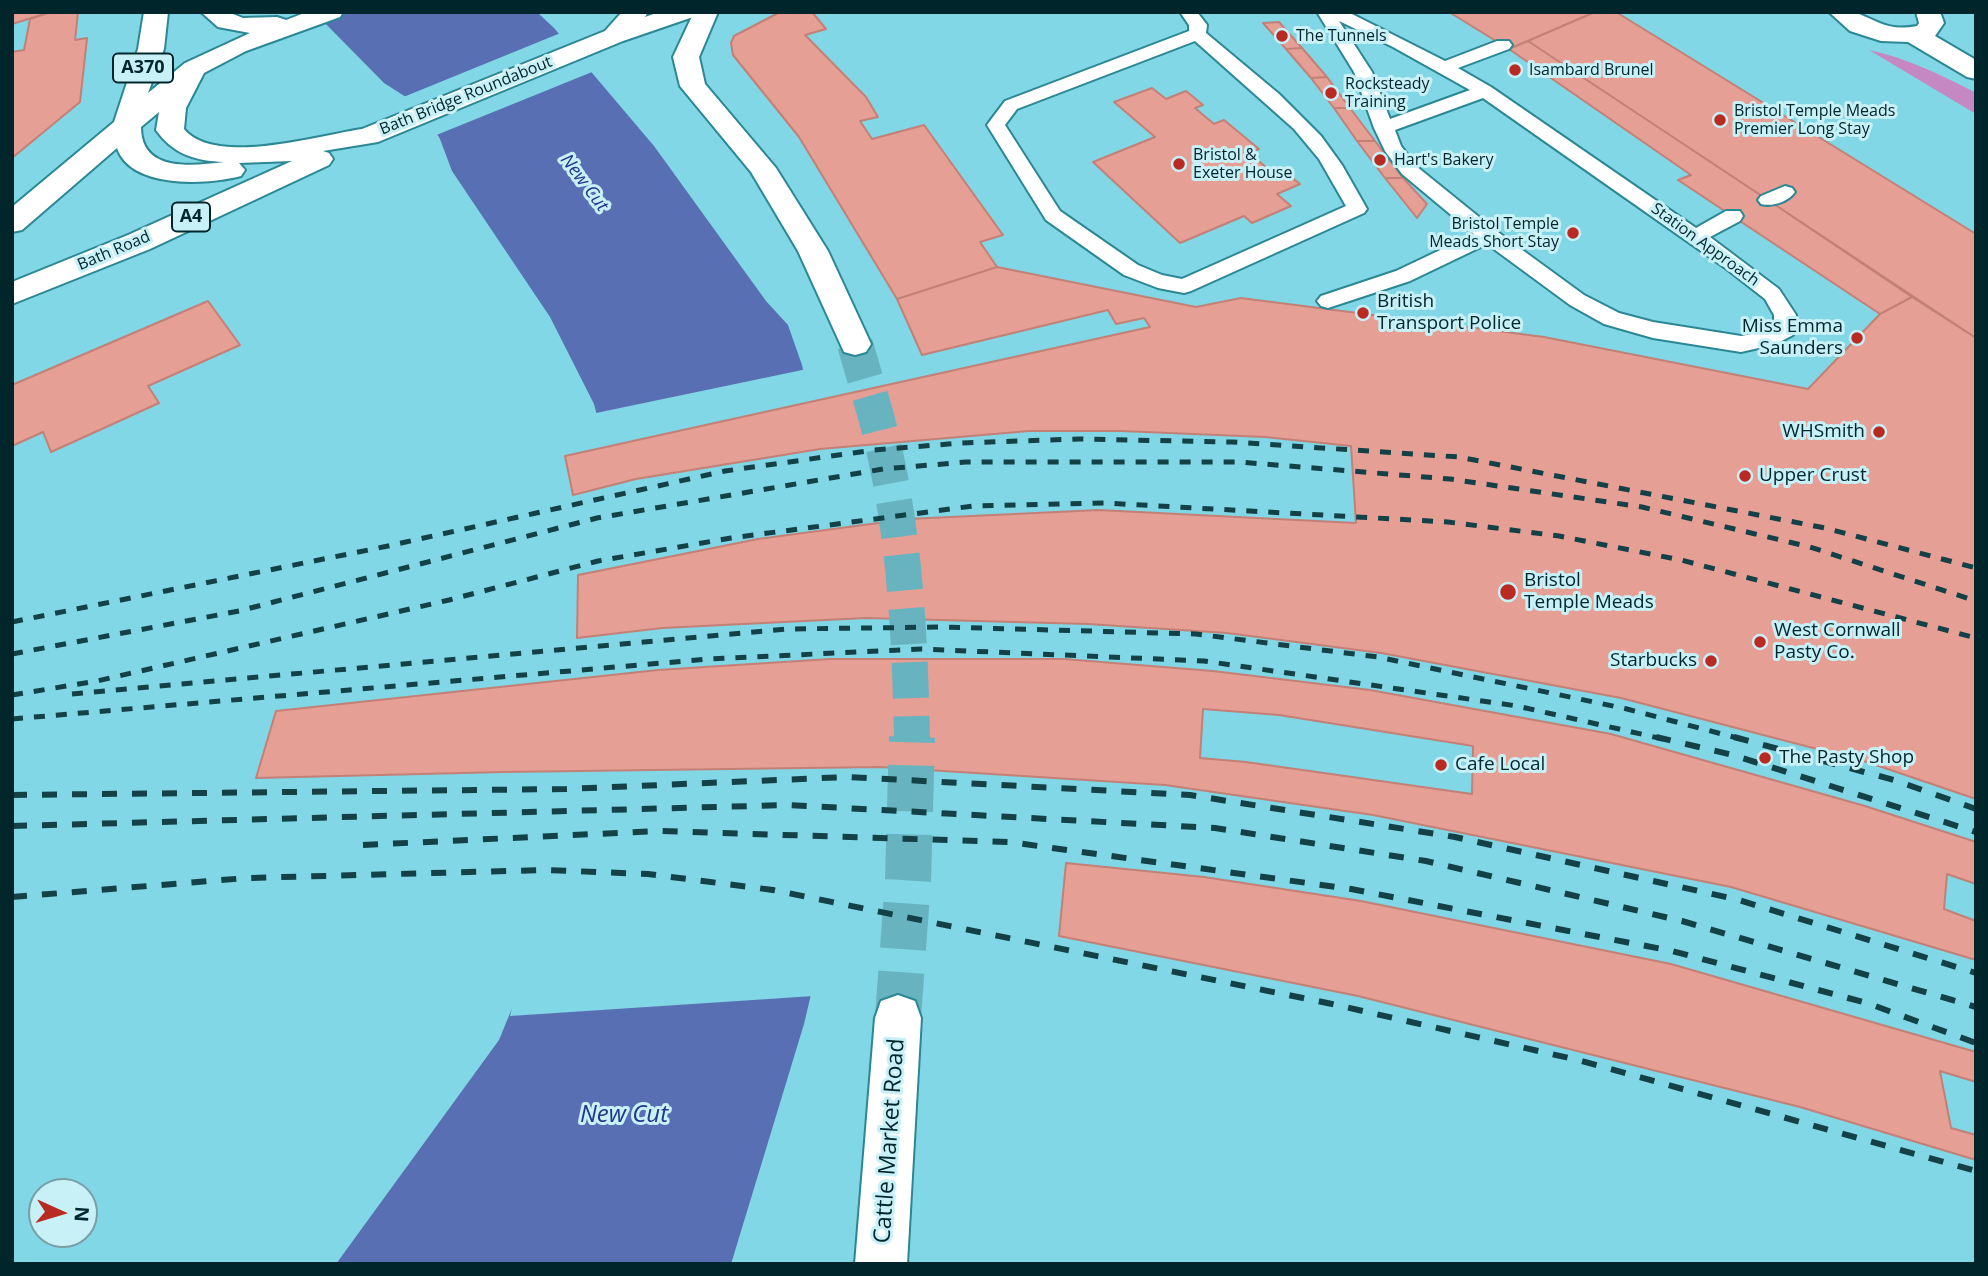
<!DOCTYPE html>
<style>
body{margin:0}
#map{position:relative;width:1988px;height:1276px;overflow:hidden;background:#81d7e5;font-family:"Open Sans",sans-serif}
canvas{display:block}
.frame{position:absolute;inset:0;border:14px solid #00262b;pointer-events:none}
.north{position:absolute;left:28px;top:1178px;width:70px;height:70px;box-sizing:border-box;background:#c8f0f7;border:2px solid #789fa5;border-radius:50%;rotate:94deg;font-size:19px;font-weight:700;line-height:28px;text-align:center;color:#00262b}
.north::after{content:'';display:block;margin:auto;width:24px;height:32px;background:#b92a23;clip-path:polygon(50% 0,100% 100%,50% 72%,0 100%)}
</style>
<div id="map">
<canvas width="1988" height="1276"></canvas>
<div class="frame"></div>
<div class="north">N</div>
</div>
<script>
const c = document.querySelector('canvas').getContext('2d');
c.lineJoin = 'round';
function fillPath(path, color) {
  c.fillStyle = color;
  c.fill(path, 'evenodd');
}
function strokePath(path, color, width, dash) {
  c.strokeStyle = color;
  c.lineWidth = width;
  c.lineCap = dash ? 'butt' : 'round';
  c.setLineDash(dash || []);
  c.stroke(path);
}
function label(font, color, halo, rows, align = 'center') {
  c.font = font + ' "Open Sans",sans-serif';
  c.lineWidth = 6;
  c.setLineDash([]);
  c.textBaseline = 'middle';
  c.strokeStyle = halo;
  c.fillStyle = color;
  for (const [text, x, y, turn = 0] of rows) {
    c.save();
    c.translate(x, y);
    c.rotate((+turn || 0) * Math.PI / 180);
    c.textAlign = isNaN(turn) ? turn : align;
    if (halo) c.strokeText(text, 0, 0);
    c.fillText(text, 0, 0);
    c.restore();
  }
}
fillPath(new Path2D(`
 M 1869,50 C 1907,58 1941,75 1976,93 L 1976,114 Z`), '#c588c2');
fillPath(new Path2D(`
 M 314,12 L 537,12 L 554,28 L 654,146 L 766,301 L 788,325 L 802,365 L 859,639 L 835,893 L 804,1024 L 731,1264 L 336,1264 L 499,1040 L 536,950 L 592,786 L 621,622 L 623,556 L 614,483 L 594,404 L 550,317 L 452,171 L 440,139 L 420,106 L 384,83 Z`), '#586fb3');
fillPath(new Path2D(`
 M 563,32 L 597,70 L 434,136 L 418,109 L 401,98 Z
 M 807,369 L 863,638 L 864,696 L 858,781 L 839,894 L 814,996 L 510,1016 L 517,986 L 567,857 L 588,785 L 602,721 L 617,622 L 619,557 L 610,484 L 596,426 L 596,413 Z`), '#81d7e5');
const building = new Path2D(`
 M 12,12 L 51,12 L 12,24 Z
 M 51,12 L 78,12 L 75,40 L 87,38 L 80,102 L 12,158 L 12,52 L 24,50 L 30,19 Z
 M 780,12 L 812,12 L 826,29 L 805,35 L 866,97 L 878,117 L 860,121 L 872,139 L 924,125 L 1003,235 L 980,242 L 997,267 L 897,299 L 799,137 L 733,55 L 731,43 L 734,36 Z
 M 1449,12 L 1595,12 L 1509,49 Z
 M 1595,12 L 1616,12 L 1976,234 L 1976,338 L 1528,41 Z
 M 1279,22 L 1302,48 L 1286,49 L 1263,23 Z
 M 1528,41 L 1768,200 L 1912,297 L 1880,314 L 1678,180 L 1691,175 L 1509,49 Z
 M 1302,48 L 1327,77 L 1311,78 L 1286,49 Z
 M 1327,77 L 1350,108 L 1334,108 L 1311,78 Z
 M 1152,88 L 1166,99 L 1186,91 L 1203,105 L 1195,108 L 1214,124 L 1224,120 L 1259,149 L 1250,153 L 1270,171 L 1279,167 L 1300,184 L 1277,194 L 1291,206 L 1252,223 L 1244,216 L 1180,243 L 1093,162 L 1155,137 L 1114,102 Z
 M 1334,108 L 1350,108 L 1375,141 L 1357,141 Z
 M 1357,141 L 1375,141 L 1403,178 L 1385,178 Z
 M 1385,178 L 1403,178 L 1427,204 L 1417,218 Z
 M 997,267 L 1196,307 L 1241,298 L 1544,337 L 1808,389 L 1880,314 L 1912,297 L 1976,338 L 1976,799 L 1867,762 L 1621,698 L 1381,653 L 1227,633 L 1088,624 L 866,618 L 662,628 L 577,638 L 578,575 L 758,539 L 908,519 L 1099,510 L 1356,523 L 1351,446 L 1265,437 L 1121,431 L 1029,431 L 820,449 L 636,479 L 573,495 L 565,456 L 1150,327 L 1144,318 L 1116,324 L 1108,310 L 922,355 L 897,299 Z
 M 208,301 L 240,345 L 148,386 L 159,403 L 51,452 L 43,432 L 12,446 L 12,385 Z
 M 830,659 L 1064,659 L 1213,671 L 1370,690 L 1611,734 L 1865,806 L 1976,842 L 1976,960 L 1731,887 L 1373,815 L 1165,785 L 880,767 L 504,772 L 256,778 L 276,711 L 658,670 Z
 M 1203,709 L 1279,715 L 1473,746 L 1472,794 L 1246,762 L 1200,758 Z
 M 1066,863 L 1204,877 L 1361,901 L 1671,964 L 1976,1052 L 1976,1160 L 1800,1107 L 1358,996 L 1059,936 Z
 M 1947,874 L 1976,884 L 1976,921 L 1944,909 Z
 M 1940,1071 L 1976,1082 L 1976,1135 L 1951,1128 Z`);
fillPath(building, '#e59f95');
strokePath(building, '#c38076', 2);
strokePath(new Path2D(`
 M 855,344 C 866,383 879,422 887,463 C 906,554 910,646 912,739`), '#67b4c0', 36, [36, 18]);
strokePath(new Path2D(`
 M 898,1018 L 908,880 L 912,737`), '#67b4c0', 46, [46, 23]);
const service = new Path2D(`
 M 1180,12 L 1197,12 L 1207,25 L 1206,33 L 1279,94 L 1321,136 L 1342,165 L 1367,209 L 1364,213 L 1191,291 L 1184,293 L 1158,288 L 1124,275 L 1046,220 L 987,125 L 1005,101 L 1189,31 L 1189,25 ZM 1195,41 L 1294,129 L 1319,159 L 1346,206 L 1182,279 L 1162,275 L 1138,265 L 1060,211 L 1005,125 L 1017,109 Z
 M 1317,12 L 1348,12 L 1445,61 L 1497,41 L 1509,41 L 1512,45 L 1509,49 L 1458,68 L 1491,87 L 1696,228 L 1726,211 L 1740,211 L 1743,216 L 1740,221 L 1710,237 L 1779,289 L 1796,315 L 1796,330 L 1793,335 L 1776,344 L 1741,352 L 1653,338 L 1604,324 L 1570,305 L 1487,244 L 1410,281 L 1328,308 L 1321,306 L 1317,301 L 1321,296 L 1396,271 L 1474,234 L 1402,174 L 1385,151 L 1374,128 L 1354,72 ZM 1339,21 L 1393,47 L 1470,90 L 1390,119 L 1372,72 ZM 1483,98 L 1724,267 L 1765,299 L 1774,315 L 1774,326 L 1763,332 L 1741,336 L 1653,322 L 1619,313 L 1584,295 L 1495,230 L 1416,166 L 1401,146 L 1395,130 Z
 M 1785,186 L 1792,188 L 1795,192 C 1788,202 1772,207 1761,204 L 1758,200 L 1761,196 Z`);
const minor = new Path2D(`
 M 1829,12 C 1837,12 1850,10 1857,13 C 1881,23 1889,31 1917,26 L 1919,23 L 1916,12 L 1940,12 L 1944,23 L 1935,36 L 1976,60 L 1976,79 L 1967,77 L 1908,42 L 1881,41 L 1850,31 Z`);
const tertiary = new Path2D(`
 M 694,12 L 718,12 L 699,57 L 705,84 L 776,168 L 828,251 L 871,344 L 866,352 L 855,355 L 844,352 L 798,251 L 751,172 L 680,86 L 673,57 Z
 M 898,995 L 915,1001 L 921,1018 L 907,1264 L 855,1264 L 875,1018 L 881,1001 Z`);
const trunk = new Path2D(`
 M 144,12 L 168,12 L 164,49 L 148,93 L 185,63 L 250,33 L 218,27 L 201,12 L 228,12 L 243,18 L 277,17 L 286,20 L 307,12 L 343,12 L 340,17 L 246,51 L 204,73 L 186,108 L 184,129 C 215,167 320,135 362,129 L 605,31 L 622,12 L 648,12 L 645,17 L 659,12 L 696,12 L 693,17 L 623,41 L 378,142 L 323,151 L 329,153 L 333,159 L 329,165 L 150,249 L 12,304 L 12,282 L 128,235 L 292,161 L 239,163 L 245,170 L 241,176 C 207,185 131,189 117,148 L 22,230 L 12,232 L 12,207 L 114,122 L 138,49 ZM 159,112 L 156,130 C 173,154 195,161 224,162 C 191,166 141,172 141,127 Z`);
strokePath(service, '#2b8793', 4);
strokePath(minor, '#2b8793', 4);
strokePath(tertiary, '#2b8793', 4);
strokePath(trunk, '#2b8793', 4);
fillPath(service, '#fff');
fillPath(minor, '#fff');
fillPath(tertiary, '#fff');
fillPath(trunk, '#fff');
strokePath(new Path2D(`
 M 12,622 L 388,546 L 725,471 L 874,450 L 962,443 L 1079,439 L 1232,442 L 1459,457 L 1825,528 L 1976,568
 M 12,654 L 239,611 L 597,518 L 883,469 L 966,462 L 1239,462 L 1450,479 L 1642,507 L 1810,547 L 1976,601
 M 72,694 L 788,629 L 943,627 L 1196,634 L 1378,657 L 1627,709 L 1741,739
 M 12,695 L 97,681 L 449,600 L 598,561 L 731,538 L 973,506 L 1105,503 L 1448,522 L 1559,536 L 1681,560 L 1976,638
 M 12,719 L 709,659 L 921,649 L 1204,661 L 1517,706 L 1663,739`), '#134147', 5, [11, 11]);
strokePath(new Path2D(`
 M 1656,737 L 1733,755 L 1976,832
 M 1734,737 L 1894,780 L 1976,809
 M 12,795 L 566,789 L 848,777 L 1190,795 L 1455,837 L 1739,900 L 1976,973
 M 12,826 L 789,805 L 1215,828 L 1426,861 L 1682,921 L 1976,1007
 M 363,845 L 659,831 L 1009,842 L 1351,889 L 1672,951 L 1867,1003 L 1976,1043
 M 12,897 L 247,878 L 546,870 L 648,874 L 773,890 L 1332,1004 L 1582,1061 L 1976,1171`), '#134147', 6, [15, 15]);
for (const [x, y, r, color] of [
 [1282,36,7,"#b92a23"],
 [1515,70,7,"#b92a23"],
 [1331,93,7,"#b92a23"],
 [1720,120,7,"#b92a23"],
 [1380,160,7,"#b92a23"],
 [1179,164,7,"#b92a23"],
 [1573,233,7,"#b92a23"],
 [1363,313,7,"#b92a23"],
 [1857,338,7,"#b92a23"],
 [1879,432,7,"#b92a23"],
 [1745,476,7,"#b92a23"],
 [1508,592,9,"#b92a23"],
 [1760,642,7,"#b92a23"],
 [1711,661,7,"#b92a23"],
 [1765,758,7,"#b92a23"],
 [1441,765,7,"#b92a23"]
]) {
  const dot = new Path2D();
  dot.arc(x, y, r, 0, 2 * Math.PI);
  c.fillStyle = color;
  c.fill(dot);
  strokePath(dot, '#c8f0f7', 2.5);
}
label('16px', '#00262b', '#c8f0f7', [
 ["The Tunnels",1296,36],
 ["Isambard Brunel",1529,70],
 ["Rocksteady",1345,84],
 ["Training",1345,102],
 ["Bristol Temple Meads",1734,111],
 ["Premier Long Stay",1734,129],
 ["Bristol &",1193,155],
 ["Exeter House",1193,173],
 ["Hart's Bakery",1394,160],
 ["Bristol Temple",1559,224,"right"],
 ["Meads Short Stay",1559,242,"right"]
], 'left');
label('16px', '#00262b', '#c8f0f7', [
 ["Bath Bridge Roundabout",466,96,-22],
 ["Station Approach",1705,245,36],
 ["Bath Road",114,251,-23]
]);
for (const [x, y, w] of [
 [143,68,60],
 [191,217,38]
]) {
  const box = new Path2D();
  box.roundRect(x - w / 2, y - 14.5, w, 29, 5);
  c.fillStyle = '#c8f0f7';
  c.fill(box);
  strokePath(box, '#00262b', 2);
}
label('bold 18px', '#00262b', null, [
 ["A370",143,68],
 ["A4",191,217]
]);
label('italic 18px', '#223588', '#c8f0f7', [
 ["New Cut",584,183,53]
]);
label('19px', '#00262b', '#c8f0f7', [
 ["British",1377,302],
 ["Transport Police",1377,324],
 ["Miss Emma",1843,327,"right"],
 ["Saunders",1843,349,"right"],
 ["WHSmith",1865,432,"right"],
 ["Upper Crust",1759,476],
 ["Bristol",1524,581],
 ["Temple Meads",1524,603],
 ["West Cornwall",1774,631],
 ["Pasty Co.",1774,653],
 ["Starbucks",1697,661,"right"],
 ["The Pasty Shop",1779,758],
 ["Cafe Local",1455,765]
], 'left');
label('23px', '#00262b', '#c8f0f7', [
 ["Cattle Market Road",890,1141,-86]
]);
label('italic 24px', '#223588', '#c8f0f7', [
 ["New Cut",624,1115]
]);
</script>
